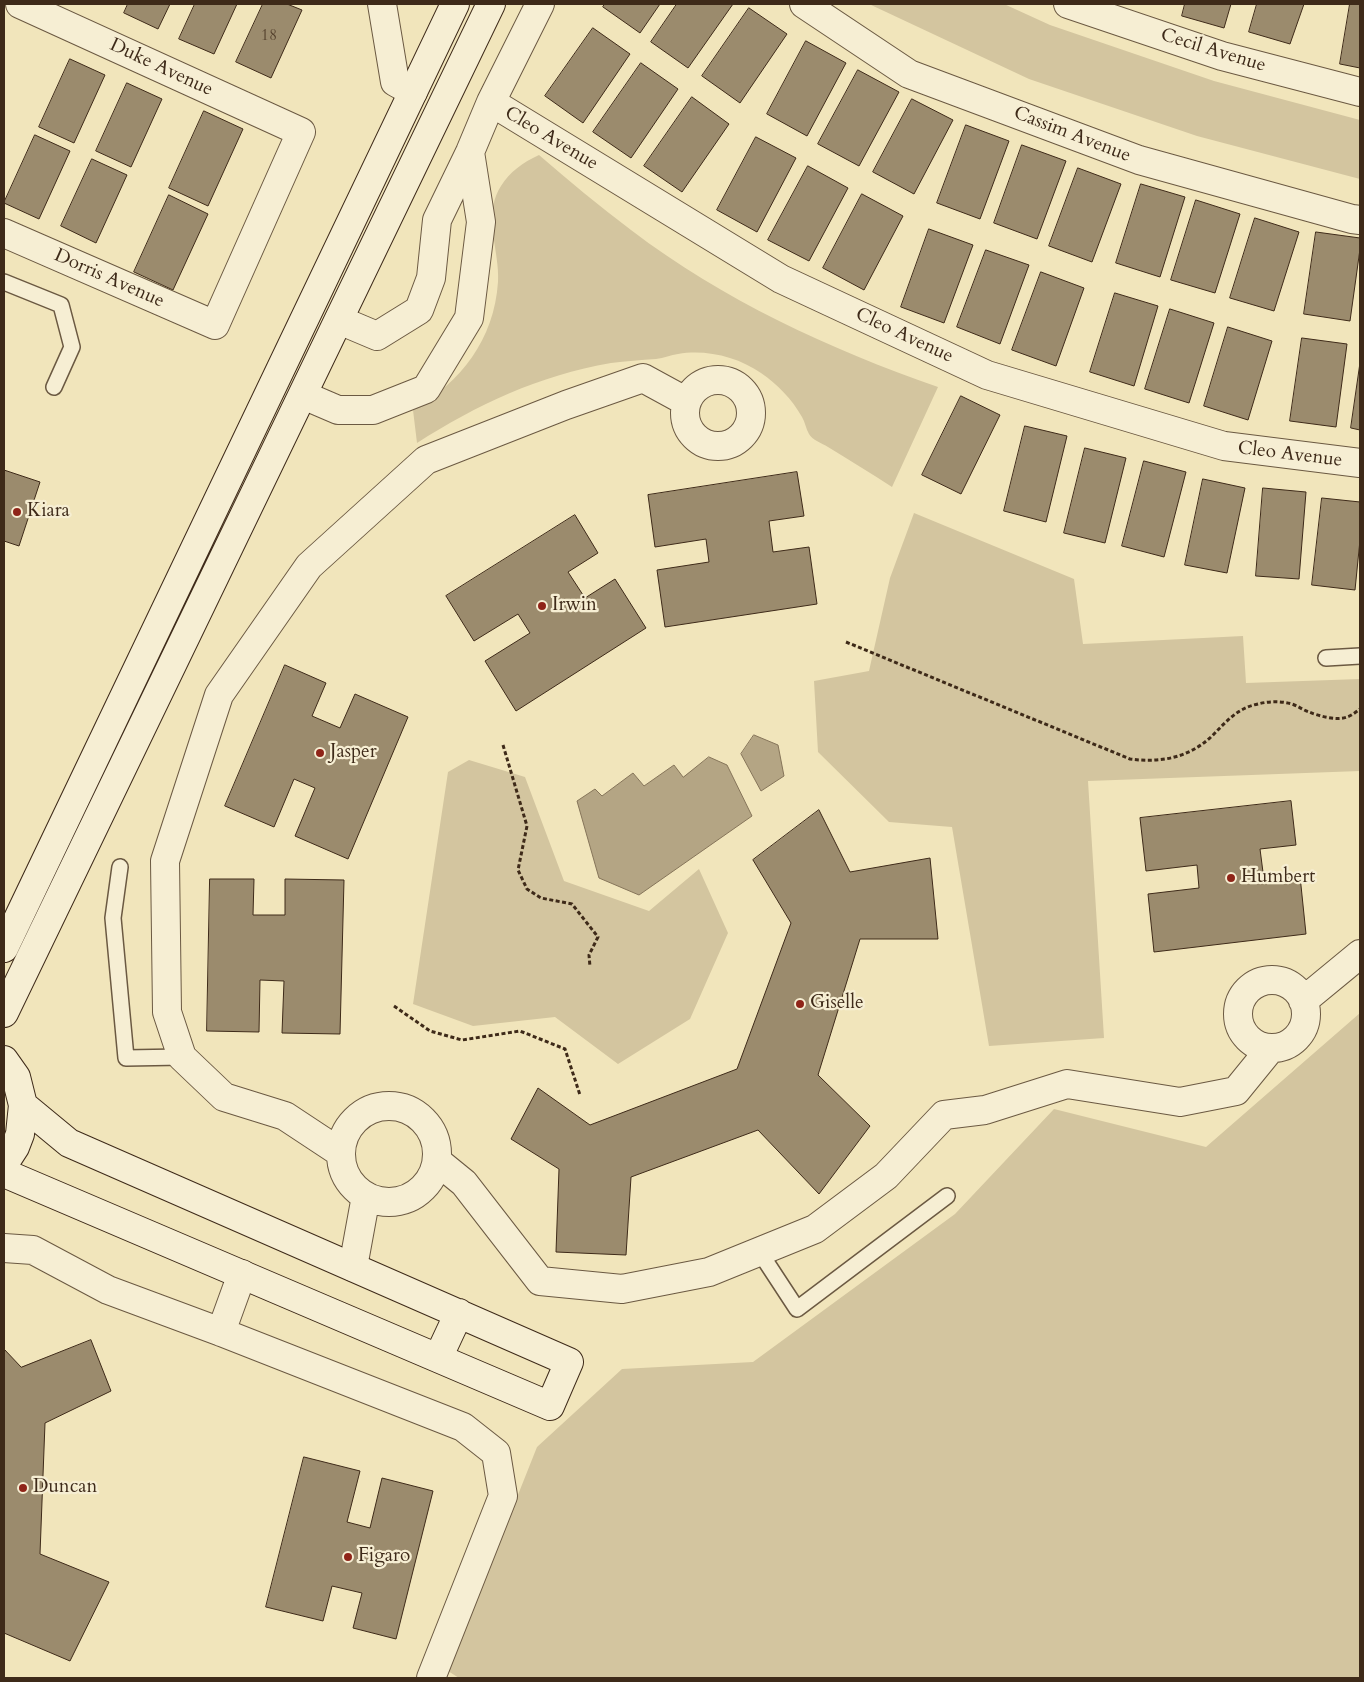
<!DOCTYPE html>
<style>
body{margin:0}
#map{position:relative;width:1364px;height:1682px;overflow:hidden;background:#f1e5bb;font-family:Cardo,serif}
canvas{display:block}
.frame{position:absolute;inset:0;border:5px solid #3e2a19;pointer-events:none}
</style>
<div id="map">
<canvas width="1364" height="1682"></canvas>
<div class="frame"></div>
</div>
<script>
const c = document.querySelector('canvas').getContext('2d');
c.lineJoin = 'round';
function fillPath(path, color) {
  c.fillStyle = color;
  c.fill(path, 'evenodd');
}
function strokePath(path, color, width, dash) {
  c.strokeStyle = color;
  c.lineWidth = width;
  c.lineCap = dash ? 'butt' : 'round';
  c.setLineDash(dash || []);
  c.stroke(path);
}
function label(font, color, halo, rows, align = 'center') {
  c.font = font + ' Cardo,serif';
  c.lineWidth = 4.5;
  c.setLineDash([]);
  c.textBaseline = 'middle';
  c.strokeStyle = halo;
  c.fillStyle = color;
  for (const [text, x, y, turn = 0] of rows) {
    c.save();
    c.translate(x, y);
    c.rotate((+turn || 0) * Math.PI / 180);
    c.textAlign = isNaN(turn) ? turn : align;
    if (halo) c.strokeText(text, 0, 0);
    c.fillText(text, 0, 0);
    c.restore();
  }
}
fillPath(new Path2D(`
 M 869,4 L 1004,4 L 1050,25 L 1214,81 L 1360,120 L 1360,179 L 1197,136 L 1029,79 Z
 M 539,155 C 569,181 599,206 631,230 C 723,300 829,349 938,387 L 892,487 C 871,473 849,460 828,447 C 822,443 812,440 809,434 C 806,429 805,422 802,417 C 792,399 777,384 761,373 C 738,357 706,349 678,354 C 671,355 664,358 656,359 C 641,360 626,361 611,363 C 538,376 478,404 417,443 L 413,410 C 461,382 494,340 498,282 C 499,266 495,250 493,233 C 487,195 506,170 539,155 Z
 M 914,513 L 1074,579 L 1083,644 L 1243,636 L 1246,683 L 1360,679 L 1360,771 L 1088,781 L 1104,1038 L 989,1046 L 952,827 L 889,822 L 818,752 L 814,681 L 869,671 L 890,578 Z
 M 469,760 L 525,777 L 564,881 L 649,911 L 699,869 L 728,933 L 690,1019 L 618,1064 L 555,1017 L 473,1026 L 413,1004 L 448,772 Z
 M 1360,1013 L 1360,1678 L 459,1678 L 448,1671 L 537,1447 L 622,1369 L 753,1362 L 955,1214 L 1054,1109 L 1206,1147 Z`), '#d3c59f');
const water = new Path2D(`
 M 754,735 L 778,745 L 784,776 L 761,791 L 741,754 Z
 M 709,757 L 727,765 L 752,816 L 639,895 L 599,878 L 577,801 L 595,789 L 602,796 L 633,773 L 644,786 L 674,765 L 683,777 Z`);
fillPath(water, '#b4a584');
strokePath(water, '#857459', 1);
const building = new Path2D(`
 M 128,4 L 170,4 L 158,29 L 124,13 Z
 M 195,4 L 237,4 L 214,54 L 179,39 Z
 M 263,4 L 287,4 L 302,10 L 271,78 L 236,62 Z
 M 605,4 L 660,4 L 640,33 L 603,7 Z
 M 677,4 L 733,4 L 688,68 L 651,42 Z
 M 1185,4 L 1231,4 L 1224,28 L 1182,16 Z
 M 1257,4 L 1304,4 L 1290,44 L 1249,32 Z
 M 1350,4 L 1360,4 L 1360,68 L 1340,64 Z
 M 749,8 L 787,34 L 740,103 L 702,76 Z
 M 593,28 L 630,54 L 583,123 L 545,96 Z
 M 806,41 L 846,63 L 807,136 L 767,114 Z
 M 70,59 L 105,75 L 74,143 L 39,127 Z
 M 641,63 L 678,89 L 631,158 L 593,132 Z
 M 858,70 L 899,92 L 859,166 L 818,144 Z
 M 127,83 L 162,99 L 131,167 L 96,151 Z
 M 692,97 L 729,124 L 682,192 L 644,166 Z
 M 912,99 L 953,120 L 914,194 L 873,172 Z
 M 204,111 L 243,129 L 208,206 L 169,188 Z
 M 966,125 L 1009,141 L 980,219 L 937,203 Z
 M 35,135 L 70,151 L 39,219 L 4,203 Z
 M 756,137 L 796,158 L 757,232 L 717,210 Z
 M 1022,145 L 1066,161 L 1037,239 L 994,223 Z
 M 92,159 L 127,175 L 96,243 L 61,226 Z
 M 808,166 L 848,188 L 809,261 L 768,240 Z
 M 1078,168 L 1121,184 L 1092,262 L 1049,246 Z
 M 1141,184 L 1185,197 L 1160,277 L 1116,263 Z
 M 862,194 L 903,216 L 864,290 L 823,268 Z
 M 169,195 L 208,214 L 173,290 L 134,272 Z
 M 1196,200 L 1240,214 L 1215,293 L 1171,280 Z
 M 1255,218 L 1299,232 L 1274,311 L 1230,298 Z
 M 929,229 L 973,245 L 944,323 L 901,307 Z
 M 1316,232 L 1360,238 L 1360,249 L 1350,321 L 1304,314 Z
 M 986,250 L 1029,265 L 1000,344 L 957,327 Z
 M 1041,272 L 1084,288 L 1056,366 L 1012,350 Z
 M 1115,293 L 1158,306 L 1134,386 L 1090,372 Z
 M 1170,309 L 1214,323 L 1189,403 L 1145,389 Z
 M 1228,327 L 1272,341 L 1248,420 L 1204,406 Z
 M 1302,338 L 1347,344 L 1336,427 L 1290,421 Z
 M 1360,363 L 1360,430 L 1351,428 Z
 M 961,396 L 1000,415 L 961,494 L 922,475 Z
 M 1025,426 L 1067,436 L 1046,522 L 1004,511 Z
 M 1085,448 L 1126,458 L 1105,543 L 1064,533 Z
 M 1144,461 L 1186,472 L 1164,557 L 1122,546 Z
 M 4,470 L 40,482 L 19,546 L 4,541 Z
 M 797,472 L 804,516 L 769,521 L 773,552 L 809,547 L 817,604 L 665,627 L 657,570 L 709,562 L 706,539 L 655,547 L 648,495 Z
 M 1203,479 L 1245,488 L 1227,573 L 1185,565 Z
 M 1263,488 L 1306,492 L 1299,579 L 1256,576 Z
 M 1322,498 L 1360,502 L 1360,540 L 1355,590 L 1312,585 Z
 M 575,515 L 598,553 L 568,572 L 585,598 L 615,579 L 646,628 L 516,711 L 485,661 L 530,633 L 518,614 L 474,641 L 446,596 Z
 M 285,665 L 326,683 L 312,716 L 340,728 L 355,694 L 408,717 L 348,859 L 295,836 L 315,788 L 294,779 L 274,827 L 225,806 Z
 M 1291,801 L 1296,845 L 1260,849 L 1264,880 L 1300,876 L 1306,934 L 1154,952 L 1148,894 L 1199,888 L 1197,865 L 1146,871 L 1140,818 Z
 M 819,810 L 850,872 L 930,858 L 938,939 L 860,939 L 818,1075 L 870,1126 L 819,1194 L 758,1130 L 631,1177 L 626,1255 L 556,1252 L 559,1169 L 511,1139 L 538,1088 L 590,1125 L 737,1069 L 791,923 L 753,860 Z
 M 210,879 L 254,879 L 253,915 L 285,915 L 285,879 L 344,880 L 340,1034 L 282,1033 L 284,981 L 260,980 L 259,1032 L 207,1031 Z
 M 91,1340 L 111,1391 L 45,1423 L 40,1554 L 109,1582 L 70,1661 L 4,1633 L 4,1349 L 21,1367 Z
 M 304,1457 L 360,1471 L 347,1522 L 370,1528 L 382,1478 L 433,1491 L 396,1639 L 353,1628 L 362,1593 L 332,1586 L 323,1621 L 266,1607 Z`);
fillPath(building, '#9b8b6d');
strokePath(building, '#3e2a19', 1);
const lane = new Path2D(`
 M 4,282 L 61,305 L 72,347 L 54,387
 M 1326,658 L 1360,656
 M 120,867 L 113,918 L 126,1058 L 182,1057
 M 759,1251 L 797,1309 L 947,1196`);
const street = new Path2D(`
 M 382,4 L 395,82 L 413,92
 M 804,4 L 909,74 L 1139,160 L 1352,219 L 1360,220
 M 1068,4 L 1222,56 L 1360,92
 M 491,102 L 781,279 L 987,375 L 1224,446 L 1360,463
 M 4,233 L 215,325 L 301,132 L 20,4
 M 339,320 L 377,336 L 419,310 L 431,278 L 437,220 L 470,152 L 491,102 L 540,4
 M685 413a33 33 0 1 1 66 0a33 33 0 1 1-66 0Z
 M 303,395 L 338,410 L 373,410 L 426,389 L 469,318 L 481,222 L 470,152
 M1238 1014a34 34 0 1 1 68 0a34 34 0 1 1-68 0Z
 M 1303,1001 L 1360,954
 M341 1154a48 48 0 1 1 96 0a48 48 0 1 1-96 0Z
 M 341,1153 L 285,1116 L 224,1097 L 182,1057 L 167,1012 L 165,861 L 219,695 L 309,566 L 426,460 L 566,405 L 643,378 L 687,402
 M 437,1161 L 464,1183 L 540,1281 L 622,1289 L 709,1272 L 815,1229 L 886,1176 L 944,1115 L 985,1110 L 1067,1084 L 1180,1102 L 1236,1091 L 1271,1048
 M 4,1248 L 33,1250 L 108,1290 L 221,1332 L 463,1427 L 496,1453 L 503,1496 L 431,1678
 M 353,1267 L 366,1196
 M 221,1332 L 242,1274`);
const secondary = new Path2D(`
 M 4,948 L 455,4
 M 4,1013 L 491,4
 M 4,1060 L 16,1077 L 23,1105 L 20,1134 L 15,1147 L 4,1164
 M 4,1173 L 550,1406 L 569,1362 L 69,1143 L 23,1105
 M 438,1358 L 459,1313`);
strokePath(lane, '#6b5942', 18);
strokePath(street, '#6b5942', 30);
strokePath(secondary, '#3e2a19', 30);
strokePath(new Path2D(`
 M 846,642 L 1130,759 C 1160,763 1189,758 1212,736 C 1226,722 1237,708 1258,704 C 1269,701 1281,701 1292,704 C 1298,706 1303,710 1309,712 C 1319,716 1336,721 1347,717 C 1351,716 1356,712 1360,709
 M 503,745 L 527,826 L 518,870 L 527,889 L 541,898 L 572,904 L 598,937 L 589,955 L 590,967
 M 394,1006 L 430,1031 L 462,1040 L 520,1031 L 565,1049 L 580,1095`), '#3e2a19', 3, [4, 2.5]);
strokePath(lane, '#f6eed3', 15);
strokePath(street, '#f6eed3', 28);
strokePath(secondary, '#f6eed3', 28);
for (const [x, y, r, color] of [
 [17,512,5,"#8f2418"],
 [542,606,5,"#8f2418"],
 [320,753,5,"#8f2418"],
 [1231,878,5,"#8f2418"],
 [800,1004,5,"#8f2418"],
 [23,1488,5,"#8f2418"],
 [348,1557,5,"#8f2418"]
]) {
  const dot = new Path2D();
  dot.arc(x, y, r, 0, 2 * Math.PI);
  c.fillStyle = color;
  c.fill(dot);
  strokePath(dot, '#f6eed3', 2);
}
label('16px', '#55422e', null, [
 ["18",269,36]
]);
label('19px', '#3e2a19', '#f6eed3', [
 ["Cecil Avenue",1213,51,17],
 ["Duke Avenue",161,68,25],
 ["Cassim Avenue",1072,135,21],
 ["Cleo Avenue",551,139,31],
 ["Dorris Avenue",109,279,24],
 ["Cleo Avenue",904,336,25],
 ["Cleo Avenue",1290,455,7]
]);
label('19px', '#3e2a19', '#f6eed3', [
 ["Kiara",27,512],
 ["Irwin",552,606],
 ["Jasper",330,753],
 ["Humbert",1241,878],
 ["Giselle",810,1004],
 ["Duncan",33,1488],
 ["Figaro",358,1557]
], 'left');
</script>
